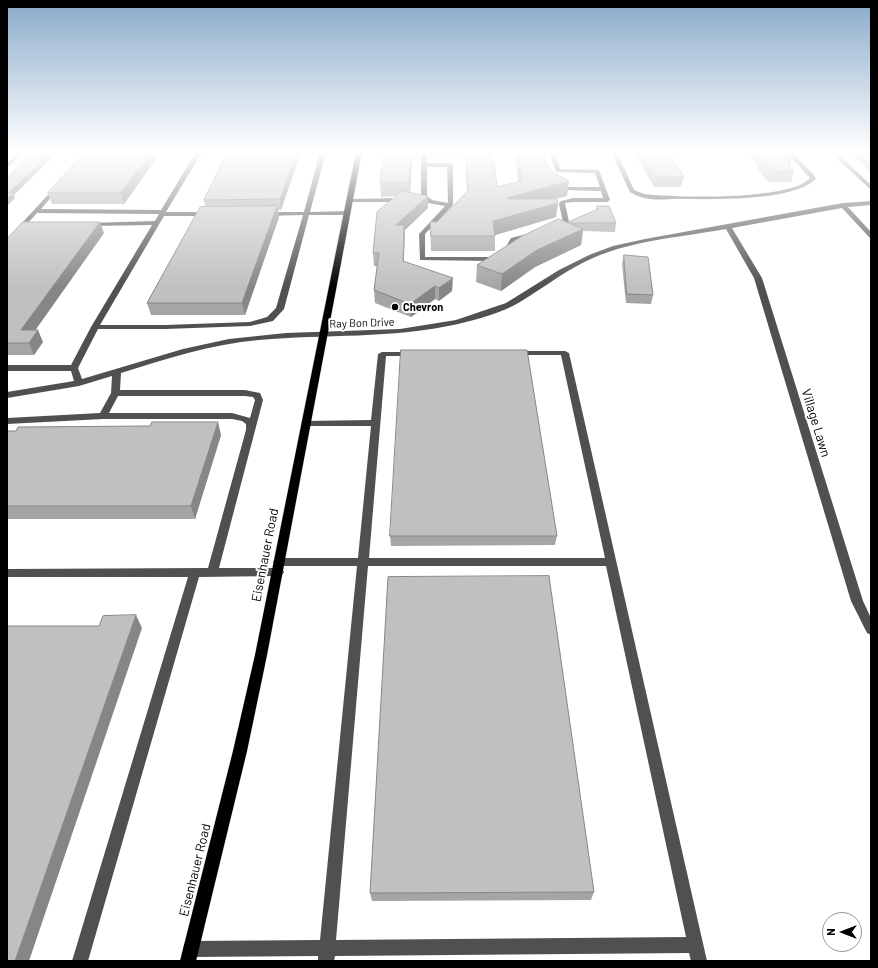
<!DOCTYPE html>
<style>
body{margin:0}
#map{position:relative;width:878px;height:968px;overflow:hidden;background:#fff;font-family:Barlow,sans-serif}
canvas{display:block}
.frame{position:absolute;inset:0;border:8px solid #000;pointer-events:none}
.north{position:absolute;left:822px;top:912px;width:40px;height:40px;box-sizing:border-box;background:#fff;border:1px solid #999;border-radius:50%;rotate:270deg;font-size:11px;font-weight:700;line-height:16px;text-align:center;color:#000}
.north::after{content:'';display:block;margin:auto;width:14px;height:18px;background:#000;clip-path:polygon(50% 0,100% 100%,50% 72%,0 100%)}
</style>
<div id="map">
<canvas width="878" height="968"></canvas>
<div class="frame"></div>
<div class="north">N</div>
</div>
<script>
const c = document.querySelector('canvas').getContext('2d');
c.lineJoin = 'round';
function strokePath(path, color, width, dash) {
  c.strokeStyle = color;
  c.lineWidth = width;
  c.lineCap = dash ? 'butt' : 'round';
  c.setLineDash(dash || []);
  c.stroke(path);
}
function fillPath(path, color) {
  c.fillStyle = color;
  c.fill(path, 'evenodd');
}
function label(font, color, halo, rows, align = 'center') {
  c.font = font + ' Barlow,sans-serif';
  c.lineWidth = 4;
  c.setLineDash([]);
  c.textBaseline = 'middle';
  c.strokeStyle = halo;
  c.fillStyle = color;
  for (const [text, x, y, turn = 0] of rows) {
    c.save();
    c.translate(x, y);
    c.rotate((+turn || 0) * Math.PI / 180);
    c.textAlign = isNaN(turn) ? turn : align;
    if (halo) c.strokeText(text, 0, 0);
    c.fillText(text, 0, 0);
    c.restore();
  }
}
const major = new Path2D(`
 M 356,152 L 362,152 L 267,655 L 247,751 L 196,961 L 180,961 L 233,751 L 255,655 Z`);
strokePath(major, '#dbdbdb', 1);
fillPath(new Path2D(`
 M 18,152 L 24,152 L 7,168 L 7,163 Z
 M 196,152 L 202,152 L 166,212 L 209,212 L 212,214 L 209,216 L 164,216 L 100,325 L 165,325 L 250,322 L 267,317 L 276,308 L 303,215 L 265,216 L 262,214 L 265,212 L 304,212 L 320,152 L 326,152 L 310,212 L 347,211 L 350,213 L 347,215 L 309,215 L 284,309 L 273,321 L 250,326 L 165,329 L 98,329 L 78,368 L 82,379 L 183,349 L 229,339 L 286,333 L 400,329 L 456,320 L 506,303 L 559,270 L 589,255 L 613,246 L 645,239 L 843,203 L 871,201 L 871,205 L 848,207 L 871,232 L 871,238 L 869,237 L 842,208 L 732,228 L 762,278 L 863,601 L 871,618 L 871,635 L 867,633 L 851,601 L 754,278 L 726,229 C 682,237 634,240 593,258 C 567,269 545,287 520,302 C 501,313 479,319 458,324 C 392,339 325,334 259,340 C 211,344 166,359 121,373 L 120,390 L 245,390 L 260,393 L 263,400 L 219,568 L 278,568 L 282,569 L 284,572 L 282,575 L 278,576 L 199,577 L 88,961 L 72,961 L 188,577 L 7,577 L 7,569 L 208,568 L 246,430 L 246,424 L 242,421 L 232,419 L 103,419 L 7,424 L 7,418 L 100,413 L 111,393 L 112,376 L 79,386 L 7,398 L 7,392 L 74,381 L 71,371 L 7,371 L 7,365 L 71,365 L 91,327 L 152,225 L 88,226 L 86,225 L 86,223 L 155,221 L 159,214 L 37,213 L 26,225 L 21,224 L 57,185 L 60,187 L 41,209 L 161,210 ZM 118,396 L 245,396 L 253,397 L 255,400 L 250,418 L 232,413 L 109,413 Z
 M 421,152 L 427,152 L 427,163 L 450,163 L 453,165 L 453,205 L 425,234 L 425,257 L 492,257 L 503,252 L 511,238 L 531,233 L 534,235 L 533,236 L 515,240 L 508,255 L 493,261 L 420,260 L 419,234 L 445,206 L 428,203 L 421,197 ZM 427,167 L 447,167 L 448,203 L 432,200 L 427,196 Z
 M 549,152 L 555,152 L 560,169 L 599,170 L 610,200 L 607,202 L 573,202 L 565,203 L 569,222 L 568,225 L 556,230 L 553,228 L 562,224 L 563,222 L 559,204 L 561,201 L 573,198 L 603,198 L 601,191 L 564,190 L 563,189 L 566,187 L 600,187 L 595,173 L 556,172 Z
 M 611,152 L 617,152 L 634,190 L 644,194 C 681,198 767,199 800,185 C 803,183 807,181 810,178 L 809,177 L 786,152 L 792,152 L 814,175 L 816,179 C 792,202 711,199 678,199 C 666,199 652,201 641,197 C 637,196 634,194 630,192 Z
 M 830,152 L 836,152 L 871,185 L 871,190 Z
 M 349,199 L 403,198 L 406,200 L 403,202 L 347,202 L 346,201 Z
 M 511,351 L 565,351 L 569,353 L 707,961 L 691,961 L 689,953 L 335,956 L 334,961 L 318,961 L 318,956 L 191,957 L 185,955 L 183,949 L 185,943 L 191,941 L 320,940 L 357,566 L 279,566 L 275,565 L 273,562 L 275,559 L 279,558 L 358,558 L 371,426 L 306,426 L 301,423 L 303,421 L 371,420 L 378,354 L 382,352 L 417,352 L 418,354 L 414,356 L 386,356 L 369,558 L 605,558 L 561,355 L 511,355 ZM 368,566 L 606,566 L 686,937 L 336,940 Z`), '#505050');
fillPath(major, '#000');
fillPath(new Path2D(`
 M 85,152 L 161,152 L 124,204 L 52,204 L 48,193 Z
 M 228,152 L 301,152 L 281,210 L 278,210 L 279,217 L 245,315 L 151,315 L 147,303 L 205,206 L 204,200 Z
 M 385,152 L 420,152 L 420,159 L 412,159 L 410,193 L 428,196 L 428,208 L 405,230 L 404,261 L 452,291 L 439,301 L 435,299 L 411,317 L 375,303 L 374,290 L 377,266 L 374,266 L 373,253 L 396,196 L 381,197 L 380,182 Z
 M 428,152 L 492,152 L 492,162 L 497,187 L 518,182 L 517,175 L 517,167 L 514,152 L 543,152 L 549,170 L 567,196 L 554,199 L 556,217 L 495,235 L 495,251 L 431,251 L 430,222 L 437,222 L 467,193 L 466,168 L 466,159 L 428,159 Z
 M 634,152 L 668,152 L 684,177 L 681,187 L 654,187 Z
 M 747,152 L 785,152 L 790,167 L 794,171 L 791,182 L 769,182 L 757,168 L 758,166 Z
 M 849,152 L 871,152 L 871,172 Z
 M 597,206 L 616,223 L 615,232 L 583,231 L 581,245 L 535,267 L 501,291 L 476,282 L 477,265 L 596,210 Z
 M 104,233 L 35,330 L 43,342 L 34,355 L 7,355 L 7,239 Z
 M 624,255 L 653,295 L 651,304 L 626,303 L 622,264 Z
 M 7,431 L 221,435 L 195,519 L 7,519 Z
 M 390,536 L 557,536 L 555,545 L 391,546 Z
 M 594,892 L 591,900 L 372,901 L 370,893 Z`), '#a5a5a5');
fillPath(new Path2D(`
 M 51,152 L 58,152 L 14,195 L 15,198 L 7,206 L 7,199 L 9,193 Z
 M 151,152 L 161,152 L 124,204 L 121,193 Z
 M 297,152 L 301,152 L 281,210 L 280,199 Z
 M 411,152 L 412,152 L 412,159 L 410,196 L 409,182 Z
 M 792,160 L 789,170 L 786,163 Z
 M 569,181 L 567,196 L 506,212 L 507,198 Z
 M 428,196 L 428,208 L 405,230 L 403,274 L 396,225 Z
 M 558,203 L 556,217 L 492,236 L 493,221 Z
 M 277,206 L 279,217 L 245,315 L 242,303 Z
 M 100,222 L 104,233 L 27,342 L 21,330 Z
 M 583,229 L 581,245 L 535,267 L 501,291 L 502,274 L 537,250 Z
 M 453,278 L 452,291 L 439,301 L 439,288 Z
 M 435,286 L 435,299 L 411,317 L 410,304 Z
 M 38,330 L 43,342 L 34,355 L 29,343 Z
 M 218,422 L 221,435 L 195,519 L 191,506 Z
 M 136,615 L 142,628 L 29,961 L 15,961 Z`), '#868686');
const building = new Path2D(`
 M 33,152 L 51,152 L 9,193 L 13,193 L 7,199 L 7,178 L 20,166 Z
 M 85,152 L 151,152 L 121,193 L 48,193 Z
 M 228,152 L 297,152 L 280,199 L 204,200 Z
 M 385,152 L 411,152 L 409,182 L 380,182 Z
 M 467,152 L 492,152 L 490,162 L 494,162 L 497,187 L 522,181 L 518,162 L 520,162 L 518,152 L 543,152 L 549,170 L 569,181 L 507,198 L 507,199 L 557,199 L 558,203 L 493,221 L 495,236 L 431,236 L 430,222 L 437,222 L 468,191 L 466,155 Z
 M 641,152 L 668,152 L 684,177 L 656,177 Z
 M 757,152 L 785,152 L 792,160 L 786,163 L 794,171 L 772,172 L 760,158 L 762,158 Z
 M 856,152 L 871,152 L 871,165 Z
 M 402,191 L 428,196 L 396,225 L 404,225 L 403,261 L 453,278 L 439,288 L 435,286 L 410,304 L 374,290 L 379,253 L 373,253 L 377,212 Z
 M 277,206 L 242,303 L 147,303 L 200,207 Z
 M 597,206 L 609,206 L 616,223 L 569,223 L 568,222 L 598,209 Z
 M 559,219 L 583,229 L 537,250 L 502,274 L 477,265 L 522,236 Z
 M 23,222 L 100,222 L 21,330 L 38,330 L 29,343 L 7,343 L 7,239 Z
 M 624,255 L 648,257 L 653,295 L 627,294 Z
 M 401,350 L 527,350 L 557,536 L 390,536 Z
 M 152,422 L 218,422 L 191,506 L 7,506 L 7,431 L 16,431 L 18,427 L 150,426 Z
 M 549,576 L 594,892 L 370,893 L 388,577 Z
 M 136,615 L 15,961 L 7,961 L 7,626 L 99,626 L 103,616 Z`);
fillPath(building, '#c0c0c0');
strokePath(building, '#868686', 1);
const sky = c.createLinearGradient(0, 0, 0, 287);
sky.addColorStop(0, '#8aabca');
sky.addColorStop(0.53, '#fff');
sky.addColorStop(1, '#ffffff00');
c.fillStyle = sky;
c.fillRect(0, 0, 878, 287);
for (const [x, y, r, color] of [
 [395,307,4,"#000"]
]) {
  const dot = new Path2D();
  dot.arc(x, y, r, 0, 2 * Math.PI);
  c.fillStyle = color;
  c.fill(dot);
  strokePath(dot, '#fff', 1.5);
}
label('bold 11px', '#000', '#fff', [
 ["Chevron",403,307]
], 'left');
label('11px', '#000', '#fff', [
 ["Ray Bon Drive",362,323,-2]
]);
label('13px', '#000', '#fff', [
 ["Village Lawn",816,423,73],
 ["Eisenhauer Road",265,555,-79],
 ["Eisenhauer Road",195,870,-76]
]);
</script>
